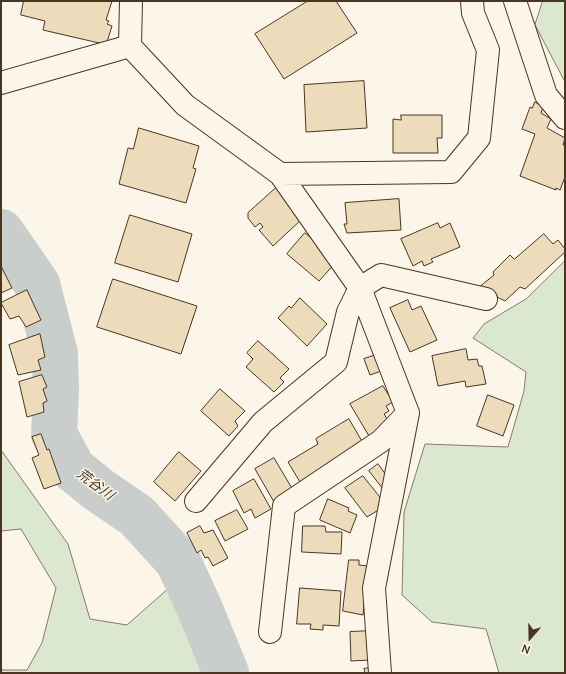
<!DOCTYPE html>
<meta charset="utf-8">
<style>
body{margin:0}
#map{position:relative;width:566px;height:674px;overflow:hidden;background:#fbf6e9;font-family:Manrope,sans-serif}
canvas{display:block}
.frame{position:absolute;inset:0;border:2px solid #4a3520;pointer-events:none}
.north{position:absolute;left:510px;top:618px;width:40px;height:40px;-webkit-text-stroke:3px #fbf6e9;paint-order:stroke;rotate:200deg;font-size:11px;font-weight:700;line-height:16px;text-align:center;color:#4a3520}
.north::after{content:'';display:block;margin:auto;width:14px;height:18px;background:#4a3520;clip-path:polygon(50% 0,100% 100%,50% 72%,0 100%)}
</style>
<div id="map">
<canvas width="566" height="674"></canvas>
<div class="frame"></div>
<div class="north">N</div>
</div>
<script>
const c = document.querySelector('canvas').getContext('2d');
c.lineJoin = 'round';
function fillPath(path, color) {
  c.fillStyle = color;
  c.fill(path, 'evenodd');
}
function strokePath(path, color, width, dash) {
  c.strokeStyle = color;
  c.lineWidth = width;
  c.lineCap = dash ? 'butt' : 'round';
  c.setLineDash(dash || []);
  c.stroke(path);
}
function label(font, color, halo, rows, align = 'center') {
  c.font = font + ' Manrope,"Noto Sans JP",sans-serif';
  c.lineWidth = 3;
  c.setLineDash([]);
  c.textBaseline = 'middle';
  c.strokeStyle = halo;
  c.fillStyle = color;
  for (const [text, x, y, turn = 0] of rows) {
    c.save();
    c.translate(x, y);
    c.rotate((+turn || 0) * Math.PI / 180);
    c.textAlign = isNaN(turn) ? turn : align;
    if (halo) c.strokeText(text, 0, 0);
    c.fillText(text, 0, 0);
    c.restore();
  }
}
const green = new Path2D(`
 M 543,1 L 565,1 L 565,82 L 535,25 Z
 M 565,261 L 565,673 L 499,673 L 486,629 L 432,622 L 402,595 L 404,512 L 425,444 L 508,447 L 524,391 L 526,372 L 473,338 L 484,324 L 526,299 Z
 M 1,450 L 68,544 L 90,619 L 127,625 L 170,587 L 207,673 L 1,673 L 1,666 L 2,670 L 27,670 L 42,643 L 56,588 L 21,529 L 1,531 Z`);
fillPath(green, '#dce7d0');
strokePath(green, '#887966', 1);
strokePath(new Path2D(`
 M 1,232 L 37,284 L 55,354 L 56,391 L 54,434 L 73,469 L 99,490 L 137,516 L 178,561 L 199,607 L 226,673`), '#c9cecd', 46);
const building = new Path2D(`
 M 24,1 L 112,1 L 106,20 L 109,21 L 107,24 L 112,26 L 107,42 L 99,43 L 43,30 L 45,21 L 21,15 Z
 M 308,1 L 336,1 L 357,33 L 284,79 L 255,34 Z
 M 364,81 L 367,128 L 306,132 L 304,85 Z
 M 535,102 L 543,107 L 541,113 L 551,119 L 547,128 L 565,138 L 563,145 L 565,145 L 565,177 L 560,190 L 556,188 L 556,190 L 520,176 L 535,134 L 522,129 L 530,107 L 532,108 Z
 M 401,115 L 442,115 L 442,138 L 437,138 L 438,153 L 393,153 L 393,119 L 401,120 Z
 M 139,128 L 199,146 L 193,168 L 196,169 L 186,203 L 119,184 L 128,148 L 133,149 Z
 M 276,188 L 302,219 L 273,246 L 259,230 L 263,227 L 260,223 L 255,227 L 248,218 L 248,213 Z
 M 399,199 L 401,230 L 347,233 L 344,224 L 347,224 L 345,203 Z
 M 130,215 L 192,234 L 178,282 L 115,263 Z
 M 438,223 L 440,228 L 450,223 L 460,247 L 431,259 L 433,262 L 424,266 L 422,261 L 413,266 L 401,239 Z
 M 305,233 L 338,260 L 319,281 L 287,254 Z
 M 544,234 L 553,244 L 558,240 L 565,249 L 565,252 L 525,289 L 520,287 L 505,301 L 478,288 L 494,275 L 493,272 L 510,255 L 514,259 Z
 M 1,266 L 12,288 L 1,293 Z
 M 113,279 L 197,306 L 181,354 L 97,327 Z
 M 27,290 L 41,320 L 26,327 L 19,316 L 10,319 L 1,303 Z
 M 300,298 L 327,324 L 307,346 L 278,318 L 289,306 L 291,308 Z
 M 408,300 L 412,310 L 421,306 L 437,340 L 410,352 L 390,308 Z
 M 40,334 L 45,357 L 38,360 L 41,370 L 18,375 L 9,345 Z
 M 258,341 L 289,369 L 280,378 L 284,382 L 274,392 L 246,367 L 253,359 L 247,353 Z
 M 466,349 L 468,360 L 477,359 L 479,366 L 482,366 L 486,384 L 466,387 L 465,381 L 438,386 L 432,356 Z
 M 379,354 L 384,370 L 370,375 L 364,359 Z
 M 42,375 L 47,387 L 43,389 L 47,401 L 43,403 L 44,412 L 27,417 L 19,382 Z
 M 383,386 L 393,402 L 386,406 L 389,411 L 384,414 L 390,424 L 369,436 L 350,404 Z
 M 220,389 L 245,411 L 235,421 L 238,426 L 229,436 L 201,411 Z
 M 488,395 L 514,405 L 503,436 L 477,426 Z
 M 349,419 L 363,443 L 300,482 L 288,462 L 318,444 L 316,439 Z
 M 41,434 L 47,450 L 49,449 L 61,483 L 44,489 L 32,458 L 39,455 L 32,437 Z
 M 179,452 L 201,471 L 175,501 L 154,482 Z
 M 274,458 L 293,490 L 274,502 L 255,469 Z
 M 378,464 L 392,483 L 383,489 L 369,471 Z
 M 363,476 L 383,501 L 378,505 L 380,509 L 367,517 L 345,488 Z
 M 254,479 L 271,509 L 255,518 L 251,509 L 244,513 L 233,491 Z
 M 328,499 L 349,508 L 348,511 L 357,515 L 350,533 L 320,520 Z
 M 237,510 L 248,529 L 225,541 L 215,521 Z
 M 200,526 L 204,533 L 213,530 L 228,558 L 213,566 L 208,557 L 205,558 L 201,550 L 197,553 L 187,533 Z
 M 303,526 L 325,526 L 326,532 L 342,532 L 341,554 L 302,552 Z
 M 349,560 L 359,560 L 359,565 L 368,566 L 363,615 L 343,611 Z
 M 300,588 L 341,591 L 339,626 L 323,625 L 323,630 L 310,629 L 311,624 L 297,624 Z
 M 370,631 L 370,660 L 351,661 L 350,632 Z
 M 374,667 L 375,673 L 365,673 L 364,669 Z`);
fillPath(building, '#ecdcbc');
strokePath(building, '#4a3520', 1);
const minor = new Path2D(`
 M 131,1 L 130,46 L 185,105 L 280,174 L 360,288 L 408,413 L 374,588 L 380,673
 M 515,1 L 546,95 L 565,118
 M 1,83 L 130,46
 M 280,174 L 451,172 L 479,138 L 488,50 L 473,13 L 472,1
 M 196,501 L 263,422 L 336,362 L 348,312 L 360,288 L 381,275 L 486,299
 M 270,632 L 284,506 L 381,441 L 408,413`);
strokePath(minor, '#4a3520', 24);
strokePath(minor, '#fbf6e9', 22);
label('italic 14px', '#4a3520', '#fbf6e9', [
 ["荒谷川",95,485,37]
]);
</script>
